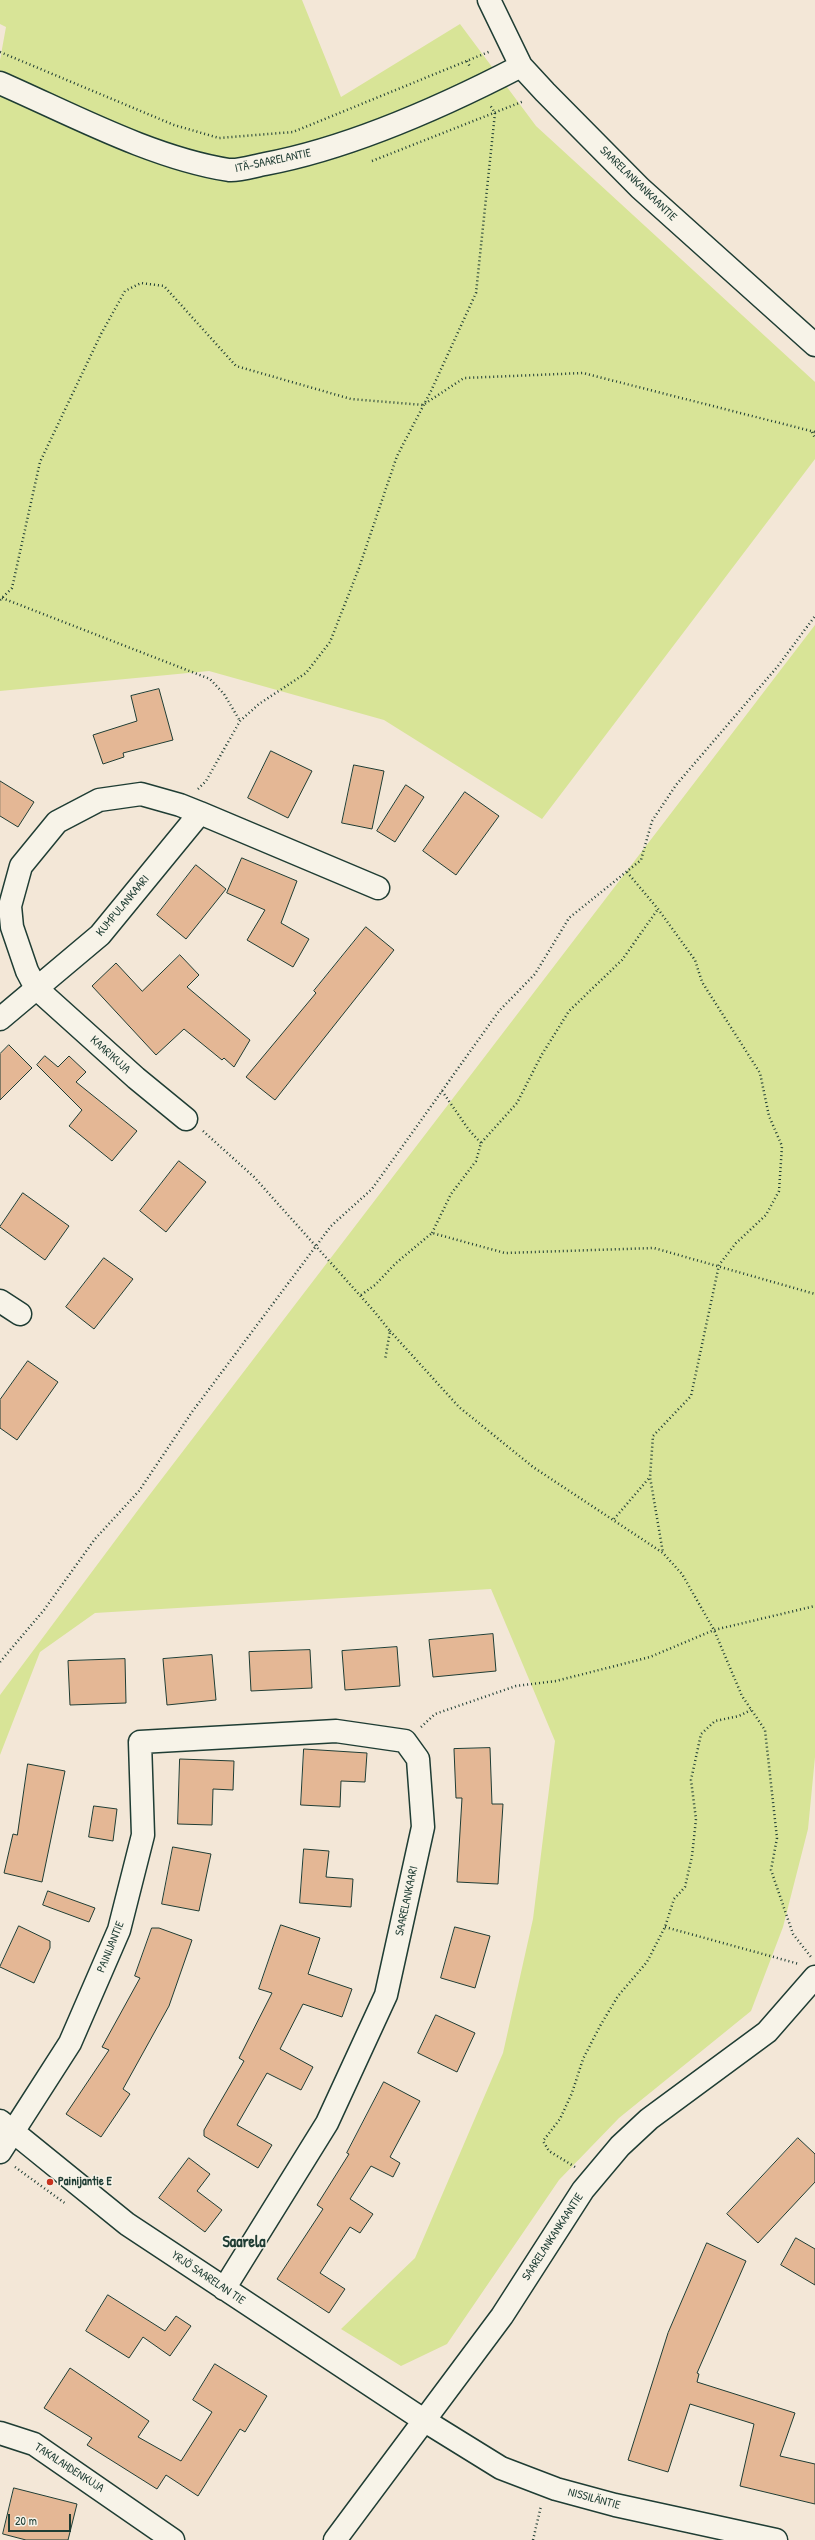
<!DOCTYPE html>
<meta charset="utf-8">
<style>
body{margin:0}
#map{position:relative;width:815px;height:2540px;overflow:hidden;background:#f3e7d7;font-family:"Patrick Hand",sans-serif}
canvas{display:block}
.scale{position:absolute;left:8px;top:2514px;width:63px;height:18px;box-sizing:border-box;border:2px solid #1f3d34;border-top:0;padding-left:5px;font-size:12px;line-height:14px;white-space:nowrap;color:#1f3d34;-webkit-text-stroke:3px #f7f3e8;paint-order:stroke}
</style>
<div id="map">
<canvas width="815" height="2540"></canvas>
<div class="scale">20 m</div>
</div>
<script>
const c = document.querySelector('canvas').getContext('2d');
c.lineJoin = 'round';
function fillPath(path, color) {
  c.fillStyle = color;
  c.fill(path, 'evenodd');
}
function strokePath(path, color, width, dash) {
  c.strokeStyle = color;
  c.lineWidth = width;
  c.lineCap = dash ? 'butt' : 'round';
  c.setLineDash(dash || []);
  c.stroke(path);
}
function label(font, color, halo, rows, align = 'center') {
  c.font = font + ' "Patrick Hand",sans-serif';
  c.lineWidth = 3;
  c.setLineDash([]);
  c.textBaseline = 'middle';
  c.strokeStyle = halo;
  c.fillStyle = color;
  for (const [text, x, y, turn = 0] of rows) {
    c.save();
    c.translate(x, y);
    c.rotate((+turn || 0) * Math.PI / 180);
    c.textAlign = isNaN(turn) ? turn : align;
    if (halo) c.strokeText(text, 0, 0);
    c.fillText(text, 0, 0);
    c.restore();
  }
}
fillPath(new Path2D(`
 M 0,0 L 302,0 L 341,97 L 460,24 L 536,126 L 815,382 L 815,459 L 542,819 L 384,720 L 209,671 L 0,691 L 0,60 L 6,27 L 0,24 Z
 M 815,625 L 815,1757 L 808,1829 L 783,1927 L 751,2011 L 619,2118 L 559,2180 L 447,2344 L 401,2366 L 341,2329 L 415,2258 L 503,2053 L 533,1919 L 555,1741 L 491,1589 L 95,1613 L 40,1652 L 0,1755 L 0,1695 L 141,1506 Z`), '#d8e497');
const building = new Path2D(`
 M 159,689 L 173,740 L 123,753 L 124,757 L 103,764 L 93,735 L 137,721 L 131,696 Z
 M 271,751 L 312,771 L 288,818 L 248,798 Z
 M 354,765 L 384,771 L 372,829 L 342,823 Z
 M 0,781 L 34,802 L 18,827 L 0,816 Z
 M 406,785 L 424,797 L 395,842 L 377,831 Z
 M 465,792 L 499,816 L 456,875 L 423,851 Z
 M 242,858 L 297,881 L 281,923 L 309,939 L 293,967 L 247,940 L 265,910 L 227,893 Z
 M 196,865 L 226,889 L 186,939 L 157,915 Z
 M 366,927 L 394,950 L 275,1100 L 246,1077 L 316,993 L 314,991 Z
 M 180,955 L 199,975 L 187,987 L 250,1040 L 234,1067 L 224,1058 L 222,1060 L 184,1029 L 156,1055 L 92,986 L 116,963 L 142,991 Z
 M 9,1045 L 32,1068 L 0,1100 L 0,1054 Z
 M 45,1056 L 58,1067 L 69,1056 L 86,1072 L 76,1082 L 137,1131 L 112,1161 L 69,1126 L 82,1110 L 37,1065 Z
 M 179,1161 L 206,1182 L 166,1232 L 140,1211 Z
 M 23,1193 L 69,1226 L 45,1260 L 0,1227 Z
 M 104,1258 L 133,1279 L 94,1329 L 66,1307 Z
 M 28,1361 L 58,1382 L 17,1440 L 0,1428 L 0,1400 Z
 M 493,1634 L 496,1671 L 433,1677 L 429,1640 Z
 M 397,1647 L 400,1686 L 345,1690 L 342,1651 Z
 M 310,1650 L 312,1688 L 251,1691 L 249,1652 Z
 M 212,1655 L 216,1700 L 167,1705 L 163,1659 Z
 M 125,1659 L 126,1703 L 70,1705 L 68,1661 Z
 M 490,1748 L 492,1804 L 503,1804 L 498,1884 L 457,1882 L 462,1798 L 456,1798 L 454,1749 Z
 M 304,1749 L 367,1753 L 365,1782 L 341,1781 L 340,1807 L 301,1805 Z
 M 180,1759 L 234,1761 L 233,1790 L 213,1789 L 212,1825 L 178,1824 Z
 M 28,1764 L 65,1771 L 42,1882 L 4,1873 L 13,1834 L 17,1835 Z
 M 94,1806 L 117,1809 L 113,1841 L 89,1837 Z
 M 173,1847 L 211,1854 L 199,1911 L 162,1904 Z
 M 304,1849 L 329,1851 L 326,1877 L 353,1879 L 351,1907 L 300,1903 Z
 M 48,1891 L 95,1908 L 89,1922 L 43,1905 Z
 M 281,1925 L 320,1938 L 308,1974 L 352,1989 L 342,2017 L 303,2004 L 280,2049 L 313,2067 L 301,2090 L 267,2073 L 237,2125 L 272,2145 L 258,2168 L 204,2136 L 204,2130 L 244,2061 L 239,2058 L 272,1993 L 259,1989 Z
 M 19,1926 L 50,1941 L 50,1948 L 34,1983 L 0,1967 Z
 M 455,1927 L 490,1936 L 475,1988 L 441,1978 Z
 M 152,1928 L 159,1928 L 192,1940 L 169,2006 L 123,2089 L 130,2094 L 101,2137 L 66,2114 L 109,2050 L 102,2047 L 140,1978 L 135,1976 Z
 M 436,2015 L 475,2033 L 457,2072 L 418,2053 Z
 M 384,2082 L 420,2101 L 390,2157 L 400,2163 L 393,2177 L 371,2166 L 350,2199 L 373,2214 L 360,2233 L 350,2227 L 320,2273 L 345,2289 L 329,2313 L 277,2279 L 323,2209 L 317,2205 L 349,2154 L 347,2153 Z
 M 798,2138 L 815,2154 L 815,2182 L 758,2243 L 727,2214 Z
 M 189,2158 L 210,2174 L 197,2191 L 222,2210 L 205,2232 L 159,2198 Z
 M 796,2238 L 815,2249 L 815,2285 L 781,2265 Z
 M 707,2243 L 746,2261 L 697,2373 L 699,2374 L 697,2382 L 795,2413 L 780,2456 L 815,2464 L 815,2504 L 740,2486 L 754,2424 L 690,2404 L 668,2472 L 628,2460 L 668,2333 Z
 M 108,2295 L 165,2331 L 176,2316 L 191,2326 L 170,2356 L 143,2337 L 129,2358 L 86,2331 Z
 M 215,2364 L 267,2396 L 245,2432 L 240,2429 L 198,2496 L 166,2475 L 157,2489 L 87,2445 L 92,2438 L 44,2408 L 70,2368 L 149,2421 L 138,2437 L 181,2461 L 212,2412 L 193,2400 Z
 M 14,2488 L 77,2504 L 68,2540 L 26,2540 L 3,2534 Z`);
fillPath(building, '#e4b795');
strokePath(building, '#1f3d34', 1);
const minor = new Path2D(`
 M 489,0 L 521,66 L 545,92 L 640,188 L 815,345
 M 0,83 C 71,114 152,158 229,170 C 239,171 254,166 265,164 C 350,148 444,106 521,66
 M 0,1019 L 100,935 L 200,813 L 378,888
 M 186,1119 L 136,1078 L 36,988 L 27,971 L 12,927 L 10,906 L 21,866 L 57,822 L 99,800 L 141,794 L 180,805 L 200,813
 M 0,1301 L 20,1314
 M 0,2121 L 127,2224 L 425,2421 L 501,2468 L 556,2489 L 615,2505 L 776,2540
 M 0,2152 L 70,2043 L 119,1930 L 143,1835 L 140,1742 L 336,1731 L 405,1741 L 418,1759 L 423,1827 L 386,1995 L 327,2123 L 224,2289
 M 0,2433 L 34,2444 L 173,2540
 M 335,2540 L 502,2316 L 583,2190 L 620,2146 L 649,2119 L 767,2032 L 815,1977`);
strokePath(minor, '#1f3d34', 25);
strokePath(new Path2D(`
 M 0,52 L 174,125 L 219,138 L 293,132 L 491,51
 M 467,61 L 470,67
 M 372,161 L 524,101
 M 812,432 L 815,438
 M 2,598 L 210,679 L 224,694 L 240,721
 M 0,600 L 12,588 L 40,462 L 101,334 L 125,291 L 141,283 L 164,286 L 236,366 L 351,399 L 423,405 L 464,378 L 583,373 L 815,432
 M 198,789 L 206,781 L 240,721 L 259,704 L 306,673 L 330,642 L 359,568 L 397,456 L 431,391 L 476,293 L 495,113 L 490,105
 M 627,872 L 658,909 L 695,960 L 702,982 L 760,1073 L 769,1116 L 782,1146 L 779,1191 L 766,1215 L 736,1243 L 719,1265 L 691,1396 L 653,1436 L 650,1477 L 663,1553
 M 442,1091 L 469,1130 L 481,1143
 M 203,1131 L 254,1177 L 373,1310 L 390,1331 L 385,1360
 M 432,1233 L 451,1194 L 476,1161 L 481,1143 L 517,1103 L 541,1056 L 569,1011 L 622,960 L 658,909
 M 361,1295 L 375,1285 L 396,1263 L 432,1233 L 505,1253 L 654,1248 L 815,1294
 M 390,1331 L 459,1407 L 533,1467 L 663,1553 L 682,1574 L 714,1630 L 742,1696 L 765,1730 L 777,1838 L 771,1870 L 793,1934 L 811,1957
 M 614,1519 L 650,1477
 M 0,1662 L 44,1610 L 95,1539 L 139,1491 L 192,1412 L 331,1226 L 372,1189 L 499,1011 L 535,974 L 569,918 L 641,860 L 652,821 L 676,785 L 778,666 L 815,616
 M 421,1727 L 435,1714 L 516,1686 L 556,1681 L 650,1657 L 714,1630 L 815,1606
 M 665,1927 L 799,1964
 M 15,2167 L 66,2204
 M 575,2167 L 549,2151 L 543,2141 L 560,2119 L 572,2093 L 583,2059 L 600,2026 L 618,1996 L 647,1962 L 665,1927 L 674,1899 L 685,1887 L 692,1856 L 696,1819 L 691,1780 L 701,1734 L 715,1721 L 739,1716 L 751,1710
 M 533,2540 L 541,2506`), '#1f3d34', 2.5, [1, 3]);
strokePath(minor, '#f7f3e8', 22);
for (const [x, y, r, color] of [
 [50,2182,4,"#c8321e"]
]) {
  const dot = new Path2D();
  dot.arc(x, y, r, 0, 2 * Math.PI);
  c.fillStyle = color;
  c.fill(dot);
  strokePath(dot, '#f7f3e8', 1.5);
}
label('12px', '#1f3d34', '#f7f3e8', [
 ["ITÄ-SAARELANTIE",273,161,-12],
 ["SAARELANKANKAANTIE",638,184,44],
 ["KUMPULANKAARI",123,906,-50],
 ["KAARIKUJA",110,1055,42],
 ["SAARELANKAARI",407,1901,-78],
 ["PAINIJANTIE",111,1947,-68],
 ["SAARELANKANKAANTIE",553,2237,-57],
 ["YRJÖ SAARELAN TIE",208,2278,34],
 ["TAKALAHDENKUJA",69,2468,33],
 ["NISSILÄNTIE",594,2499,15]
]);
label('bold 12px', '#1f3d34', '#f7f3e8', [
 ["Painijantie E",58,2182]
], 'left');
label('bold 16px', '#1f3d34', '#f7f3e8', [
 ["Saarela",244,2243]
]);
</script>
